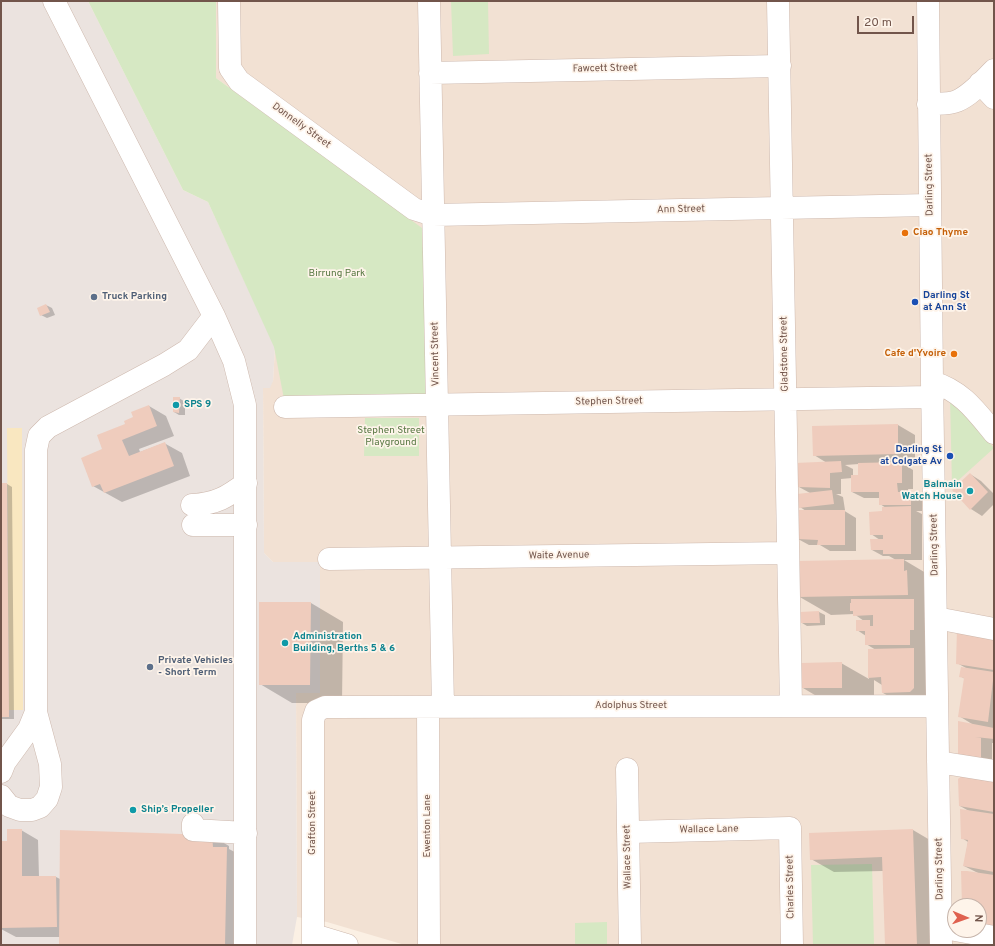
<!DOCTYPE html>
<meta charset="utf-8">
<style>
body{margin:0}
#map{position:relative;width:995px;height:946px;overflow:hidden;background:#fbf0e4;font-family:Overpass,sans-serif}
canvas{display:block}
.frame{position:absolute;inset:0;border:2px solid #72554b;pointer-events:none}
.north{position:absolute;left:947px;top:898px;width:40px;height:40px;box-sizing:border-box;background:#fef4ea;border:1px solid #c6b4aa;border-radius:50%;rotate:92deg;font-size:11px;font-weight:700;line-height:16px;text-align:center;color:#72554b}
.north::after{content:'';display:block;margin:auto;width:14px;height:18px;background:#df614f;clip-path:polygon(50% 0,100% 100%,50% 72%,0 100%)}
.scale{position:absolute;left:857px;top:16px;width:57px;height:18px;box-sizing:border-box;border:2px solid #72554b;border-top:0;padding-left:5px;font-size:12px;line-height:14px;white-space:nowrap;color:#72554b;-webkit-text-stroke:3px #fef4ea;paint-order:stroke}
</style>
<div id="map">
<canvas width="995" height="946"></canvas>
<div class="frame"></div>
<div class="north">N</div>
<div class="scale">20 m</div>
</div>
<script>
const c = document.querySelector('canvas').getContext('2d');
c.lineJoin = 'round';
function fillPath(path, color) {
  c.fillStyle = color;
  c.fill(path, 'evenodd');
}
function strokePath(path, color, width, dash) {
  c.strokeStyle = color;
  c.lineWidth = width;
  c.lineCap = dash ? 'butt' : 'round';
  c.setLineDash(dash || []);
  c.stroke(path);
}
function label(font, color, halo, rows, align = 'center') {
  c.font = font + ' Overpass,sans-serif';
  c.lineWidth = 3.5;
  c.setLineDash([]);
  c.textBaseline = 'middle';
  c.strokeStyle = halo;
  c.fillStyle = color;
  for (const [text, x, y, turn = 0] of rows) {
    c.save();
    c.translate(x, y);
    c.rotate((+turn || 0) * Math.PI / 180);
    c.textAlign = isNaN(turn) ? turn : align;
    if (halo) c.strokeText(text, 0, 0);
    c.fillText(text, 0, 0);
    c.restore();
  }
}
fillPath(new Path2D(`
 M 216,1 L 994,1 L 994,945 L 405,945 L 327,922 L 297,917 L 296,693 L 320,693 L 320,562 L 273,562 L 264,553 L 263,388 L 273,381 L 275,347 L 285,399 L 428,394 L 422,229 L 216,78 ZM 955,906 L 979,906 L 979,930 L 955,930 Z`), '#f2e1d3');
fillPath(new Path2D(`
 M 1,1 L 88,1 L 183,190 L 208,202 L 275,347 L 273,381 L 270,388 L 263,388 L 264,553 L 273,562 L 320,562 L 320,693 L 296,693 L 297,917 L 292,945 L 1,945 Z`), '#ebe3df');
fillPath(new Path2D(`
 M 88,1 L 216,1 L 216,78 L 422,228 L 429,395 L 284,399 L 274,347 L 208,202 L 183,190 Z
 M 451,1 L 488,1 L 489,54 L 453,56 Z
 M 950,397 L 994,448 L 952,486 Z
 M 365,418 L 419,418 L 419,456 L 364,456 Z
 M 872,864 L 874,945 L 813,945 L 811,865 Z
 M 607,922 L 607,945 L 575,945 L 575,923 Z`), '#d6e8c3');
fillPath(new Path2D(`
 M 7,428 L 22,428 L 23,710 L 9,710 Z`), '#f9e7c0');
fillPath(new Path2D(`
 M 46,305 L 52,308 L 55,315 L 47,318 L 41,315 Z
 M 179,398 L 185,402 L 185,415 L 179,415 L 174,412 Z
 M 149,406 L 166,416 L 174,436 L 139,449 L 140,452 L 164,443 L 182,453 L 190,476 L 122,502 L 93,486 L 104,450 L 134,417 Z
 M 898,425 L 915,435 L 915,463 L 903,464 L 913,470 L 913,489 L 908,489 L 909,493 L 922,499 L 922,511 L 916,511 L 922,514 L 922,560 L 904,560 L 936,579 L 946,667 L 915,711 L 883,693 L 882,685 L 874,680 L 874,706 L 835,707 L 803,688 L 841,663 L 869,679 L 869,650 L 876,650 L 866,644 L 866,636 L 857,630 L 864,621 L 854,614 L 831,615 L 798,596 L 896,560 L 889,556 L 883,556 L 872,550 L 880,540 L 871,534 L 886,508 L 880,504 L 880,498 L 864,498 L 852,492 L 852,478 L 841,479 L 841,494 L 836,494 L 843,497 L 845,510 L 843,510 L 856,518 L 856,551 L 830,551 L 820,545 L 809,545 L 798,539 L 806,511 L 800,507 L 810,493 L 799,487 L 827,463 L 814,455 ZM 859,464 L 859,476 L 853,476 L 853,469 L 845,465 Z
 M 970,474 L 981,481 L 994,494 L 994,504 L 982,516 L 971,509 Z
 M 1,484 L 7,484 L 12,487 L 14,719 L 1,719 Z
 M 311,603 L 343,622 L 342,703 L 292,703 L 260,684 Z
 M 819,612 L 825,615 L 825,625 L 807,626 L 802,623 L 802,613 Z
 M 994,639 L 994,727 L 993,727 L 994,728 L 994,743 L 992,743 L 992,768 L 973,764 L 972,724 L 959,716 L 965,679 L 960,676 L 966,668 L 957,663 Z
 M 994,782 L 994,934 L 979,906 L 965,906 L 978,873 L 964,866 L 968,842 L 962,838 L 969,811 L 960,806 Z
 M 21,830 L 38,840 L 39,877 L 56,877 L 60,879 L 212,836 L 229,846 L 229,849 L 244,857 L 242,945 L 60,945 L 60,937 L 16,937 L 1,929 L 1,842 L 8,842 Z
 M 913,830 L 935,843 L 939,945 L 886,945 L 883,871 L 834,872 L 811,859 Z`), '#0003');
fillPath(new Path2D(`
 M 46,304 L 50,312 L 40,316 L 37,308 Z
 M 173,397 L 180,397 L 179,413 L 173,412 Z
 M 149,405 L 157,426 L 122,440 L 129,456 L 165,442 L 174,466 L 104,493 L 100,484 L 92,487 L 81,458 L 102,449 L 97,435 L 125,424 L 124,421 L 133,417 L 131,412 Z
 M 898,424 L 898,454 L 813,456 L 812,426 Z
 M 841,461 L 842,472 L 830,473 L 830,488 L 798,487 L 795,463 Z
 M 902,462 L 902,483 L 897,483 L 898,492 L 911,492 L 911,505 L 879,505 L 879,492 L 851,492 L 851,475 L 858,475 L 858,463 Z
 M 970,473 L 988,492 L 970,510 L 952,490 Z
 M 1,483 L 7,483 L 9,717 L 1,717 Z
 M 832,490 L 834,504 L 799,508 L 797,494 Z
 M 911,506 L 911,554 L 883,554 L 883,550 L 871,550 L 870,539 L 883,539 L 883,535 L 870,535 L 869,512 L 882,511 L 882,507 Z
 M 797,510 L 845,510 L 845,545 L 817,545 L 818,540 L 797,539 Z
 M 904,559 L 904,571 L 907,570 L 908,595 L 798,597 L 797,561 Z
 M 851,599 L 914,599 L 914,630 L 910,630 L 910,645 L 865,645 L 865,631 L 856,631 L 856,620 L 870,620 L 870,626 L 873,626 L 873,615 L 853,616 L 853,611 L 850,611 L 850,603 L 851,603 Z
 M 259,602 L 311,602 L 310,685 L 259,685 Z
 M 819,611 L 820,623 L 801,623 L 800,612 Z
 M 957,629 L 994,638 L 994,670 L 956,664 Z
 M 914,648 L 914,688 L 910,692 L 882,693 L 881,677 L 868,678 L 868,649 Z
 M 842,662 L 842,688 L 802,688 L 801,663 Z
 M 961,667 L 994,672 L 988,722 L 958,717 L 964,678 L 959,677 Z
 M 958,721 L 994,728 L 994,739 L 975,737 L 981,738 L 981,762 L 958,755 Z
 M 963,775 L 994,781 L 994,812 L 959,806 L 958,779 Z
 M 960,809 L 994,814 L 994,872 L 963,866 L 968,840 L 961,839 Z
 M 7,829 L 22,829 L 22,876 L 56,876 L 57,927 L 1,928 L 1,841 L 7,841 Z
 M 913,829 L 917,945 L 885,945 L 882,857 L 810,860 L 809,833 Z
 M 60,830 L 212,835 L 213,847 L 227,847 L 225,945 L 59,945 Z
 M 961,871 L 967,871 L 994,875 L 994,928 L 979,925 L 979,906 L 962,906 Z`), '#efccbd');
const minor = new Path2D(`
 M 54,1 L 214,316 L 234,361 L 245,405 L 245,945
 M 229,1 L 230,68 L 239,81 L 414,209 L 433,215 L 930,205
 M 429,1 L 443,707
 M 778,1 L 791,706
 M 928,1 L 932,382 L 941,945
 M 430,73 L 780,66
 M 980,83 L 994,98
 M 928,104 C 937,103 948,105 957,101 C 971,95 983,81 994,70
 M 932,382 C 961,390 976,411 994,433
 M 285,407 L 933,397
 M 192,505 C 216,504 227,497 246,483
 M 193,525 L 246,525
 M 329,559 L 788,553
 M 936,618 L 994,629
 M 428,707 L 429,945
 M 938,762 L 994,771
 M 627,769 L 630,945
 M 1,772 L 5,762 L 29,729 L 36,712
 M 1,796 L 9,806 L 20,810 L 32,810 L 40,807 L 47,799 L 51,787 L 50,764 L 36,712 L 36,450 L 39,436 L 48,427 L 164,365 L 188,350 L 214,316
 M 193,824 L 193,830 L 246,833
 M 628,832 L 790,828 L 792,945
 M 955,930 L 994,937
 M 314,935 L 347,945
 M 313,945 L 313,720 L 316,711 L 325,707 L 937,706`);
strokePath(minor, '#ceb9ae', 23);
strokePath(minor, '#fff', 22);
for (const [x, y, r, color] of [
 [905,233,4,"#e8710a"],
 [94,297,4,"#5c6f8a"],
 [915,302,4,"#1a4fb4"],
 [954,354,4,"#e8710a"],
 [176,405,4,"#0f9aa8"],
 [950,456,4,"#1a4fb4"],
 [970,491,4,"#0f9aa8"],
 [285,643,4,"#0f9aa8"],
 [150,667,4,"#5c6f8a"],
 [133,810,4,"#0f9aa8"]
]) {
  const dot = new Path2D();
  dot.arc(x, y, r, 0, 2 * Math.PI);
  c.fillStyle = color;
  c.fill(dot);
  strokePath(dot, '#fef4ea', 1.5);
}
label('10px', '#72554b', '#fef4ea', [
 ["Fawcett Street",605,69,-1],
 ["Donnelly Street",301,126,36],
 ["Darling Street",930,185,-91],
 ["Ann Street",681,210,-1],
 ["Vincent Street",436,354,-91],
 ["Gladstone Street",785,354,-91],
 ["Stephen Street",609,402,-1],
 ["Darling Street",935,545,-91],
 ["Waite Avenue",559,556,-1],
 ["Adolphus Street",631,706],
 ["Grafton Street",313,823,-90],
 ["Ewenton Lane",428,826,-90],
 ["Wallace Lane",709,830,-1],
 ["Wallace Street",628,857,-91],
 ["Darling Street",940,869,-91],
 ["Charles Street",791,887,-91]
]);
label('bold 10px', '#c56008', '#fef4ea', [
 ["Ciao Thyme",913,233],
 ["Cafe d'Yvoire",946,354,"right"]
], 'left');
label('10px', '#587843', '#fef4ea', [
 ["Birrung Park",337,274],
 ["Stephen Street",391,431],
 ["Playground",391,443]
]);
label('bold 10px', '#164399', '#fef4ea', [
 ["Darling St",923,296],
 ["at Ann St",923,308],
 ["Darling St",942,450,"right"],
 ["at Colgate Av",942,462,"right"]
], 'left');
label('bold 10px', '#4e5e75', '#fef4ea', [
 ["Truck Parking",102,297],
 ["Private Vehicles",158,661],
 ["- Short Term",158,673]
], 'left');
label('bold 10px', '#0d838f', '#fef4ea', [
 ["SPS 9",184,405],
 ["Balmain",962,485,"right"],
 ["Watch House",962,497,"right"],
 ["Administration",293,637],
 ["Building, Berths 5 & 6",293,649],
 ["Ship’s Propeller",141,810]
], 'left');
</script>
